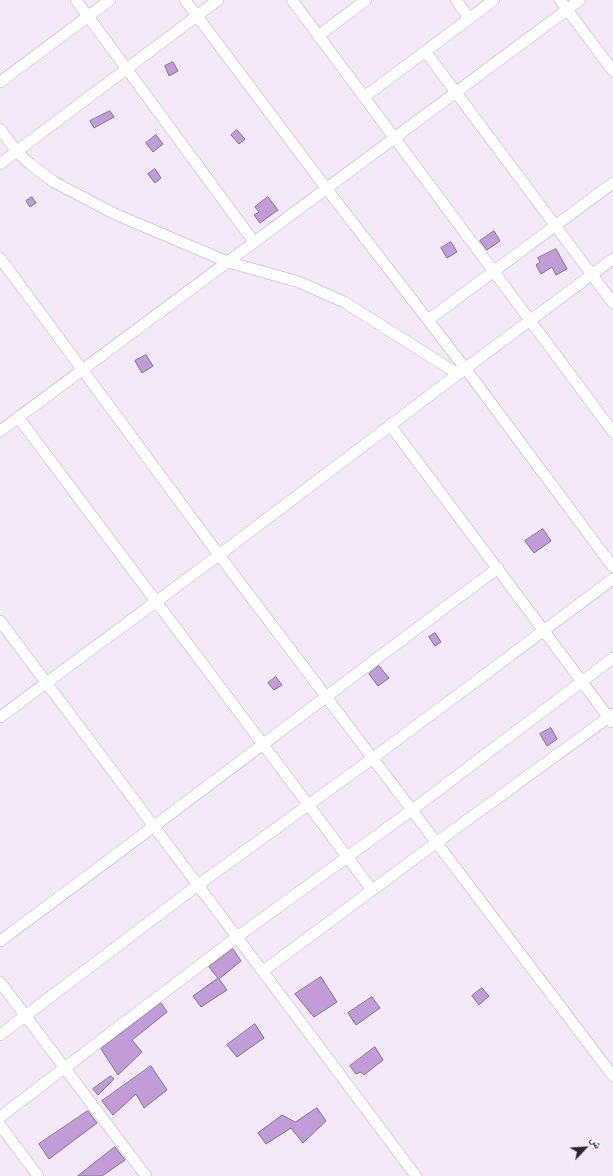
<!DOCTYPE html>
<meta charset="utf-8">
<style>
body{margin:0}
#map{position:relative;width:613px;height:1176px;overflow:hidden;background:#f4e8fa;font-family:"Roboto Condensed","Noto Naskh Arabic",sans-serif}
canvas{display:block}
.north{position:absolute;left:565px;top:1128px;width:40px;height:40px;-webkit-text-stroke:3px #fcf9fd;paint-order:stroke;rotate:65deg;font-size:11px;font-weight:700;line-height:16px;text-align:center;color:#2a252c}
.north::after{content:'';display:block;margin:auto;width:14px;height:18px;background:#2a252c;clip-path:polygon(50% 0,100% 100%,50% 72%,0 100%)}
</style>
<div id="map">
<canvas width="613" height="1176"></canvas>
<div class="north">ش</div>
</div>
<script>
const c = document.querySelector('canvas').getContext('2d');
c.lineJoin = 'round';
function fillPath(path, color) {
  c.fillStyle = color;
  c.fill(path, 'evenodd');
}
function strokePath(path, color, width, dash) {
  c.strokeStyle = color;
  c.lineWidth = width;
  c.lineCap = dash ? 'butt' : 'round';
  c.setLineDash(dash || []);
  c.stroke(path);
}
const building = new Path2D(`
 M 173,62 L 178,71 L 169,76 L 165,66 Z
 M 110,111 L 114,117 L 94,128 L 90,121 Z
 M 237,130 L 245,139 L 239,144 L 231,135 Z
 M 156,135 L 163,144 L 153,152 L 146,143 Z
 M 155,169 L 161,178 L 155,183 L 148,174 Z
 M 32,197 L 36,203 L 30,207 L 26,201 Z
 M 268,197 L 278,210 L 260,223 L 254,215 L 259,212 L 255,207 Z
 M 494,231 L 500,241 L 487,250 L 480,241 Z
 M 451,242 L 457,252 L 447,258 L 441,248 Z
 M 556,249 L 567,269 L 556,275 L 552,267 L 541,274 L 536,265 L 540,262 L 538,258 Z
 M 146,355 L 153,366 L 142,373 L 135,361 Z
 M 543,529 L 551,541 L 534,553 L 525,541 Z
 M 435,633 L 441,642 L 435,646 L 429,637 Z
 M 379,666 L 389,678 L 378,686 L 369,674 Z
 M 276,677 L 282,685 L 274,690 L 268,683 Z
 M 551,728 L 557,739 L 547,746 L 540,734 Z
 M 233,949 L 241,961 L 219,979 L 227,990 L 201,1007 L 193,996 L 218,978 L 209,967 Z
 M 321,977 L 337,1002 L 314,1017 L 295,994 Z
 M 482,988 L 489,996 L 479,1005 L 472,996 Z
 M 372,997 L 380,1008 L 356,1025 L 348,1013 Z
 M 161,1003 L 167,1012 L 132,1040 L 142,1052 L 118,1075 L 101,1049 Z
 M 255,1024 L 264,1038 L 237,1057 L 227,1045 Z
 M 375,1047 L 383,1060 L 364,1075 L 361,1072 L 356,1074 L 350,1066 Z
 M 151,1066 L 167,1090 L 144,1108 L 136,1094 L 113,1115 L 102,1101 Z
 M 111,1076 L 114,1079 L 98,1095 L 93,1089 Z
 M 317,1108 L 326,1121 L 303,1143 L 291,1128 L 266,1144 L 258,1133 L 282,1115 L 295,1122 Z
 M 88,1111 L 97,1123 L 49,1159 L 39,1144 Z
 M 115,1147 L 125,1160 L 102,1176 L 78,1176 Z`);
fillPath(building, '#c29cd8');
strokePath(building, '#7e7484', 1);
const minor = new Path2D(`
 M 76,0 L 254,242
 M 185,0 L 326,188 L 465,368 L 613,567
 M 292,0 L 613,432
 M 456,0 L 469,18
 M 560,0 L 613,71
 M 318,36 L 366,0
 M 425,51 L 613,303
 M 0,82 L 110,0
 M 364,97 L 494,0
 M 0,129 L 17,152 L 30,164 L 54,182 L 115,214 L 228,262 L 299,282 L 344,302 L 458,374
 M 0,164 L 218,0
 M 0,258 L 219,555 L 613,1076
 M 428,320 L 613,183
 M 18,417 L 372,890
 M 390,425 L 612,722
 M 0,431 L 580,0
 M 0,621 L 416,1176
 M 0,717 L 219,555 L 458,374 L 613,259
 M 0,941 C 167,818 331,692 498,568
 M 263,971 L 437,842 L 613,714
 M 0,982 L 146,1176
 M 0,1035 L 198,885 L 373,758 L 613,579
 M 0,1117 L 237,937 L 412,810 L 613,658
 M 0,1125 L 38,1176`);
strokePath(minor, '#b6abbc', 12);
strokePath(minor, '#fff', 11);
</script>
